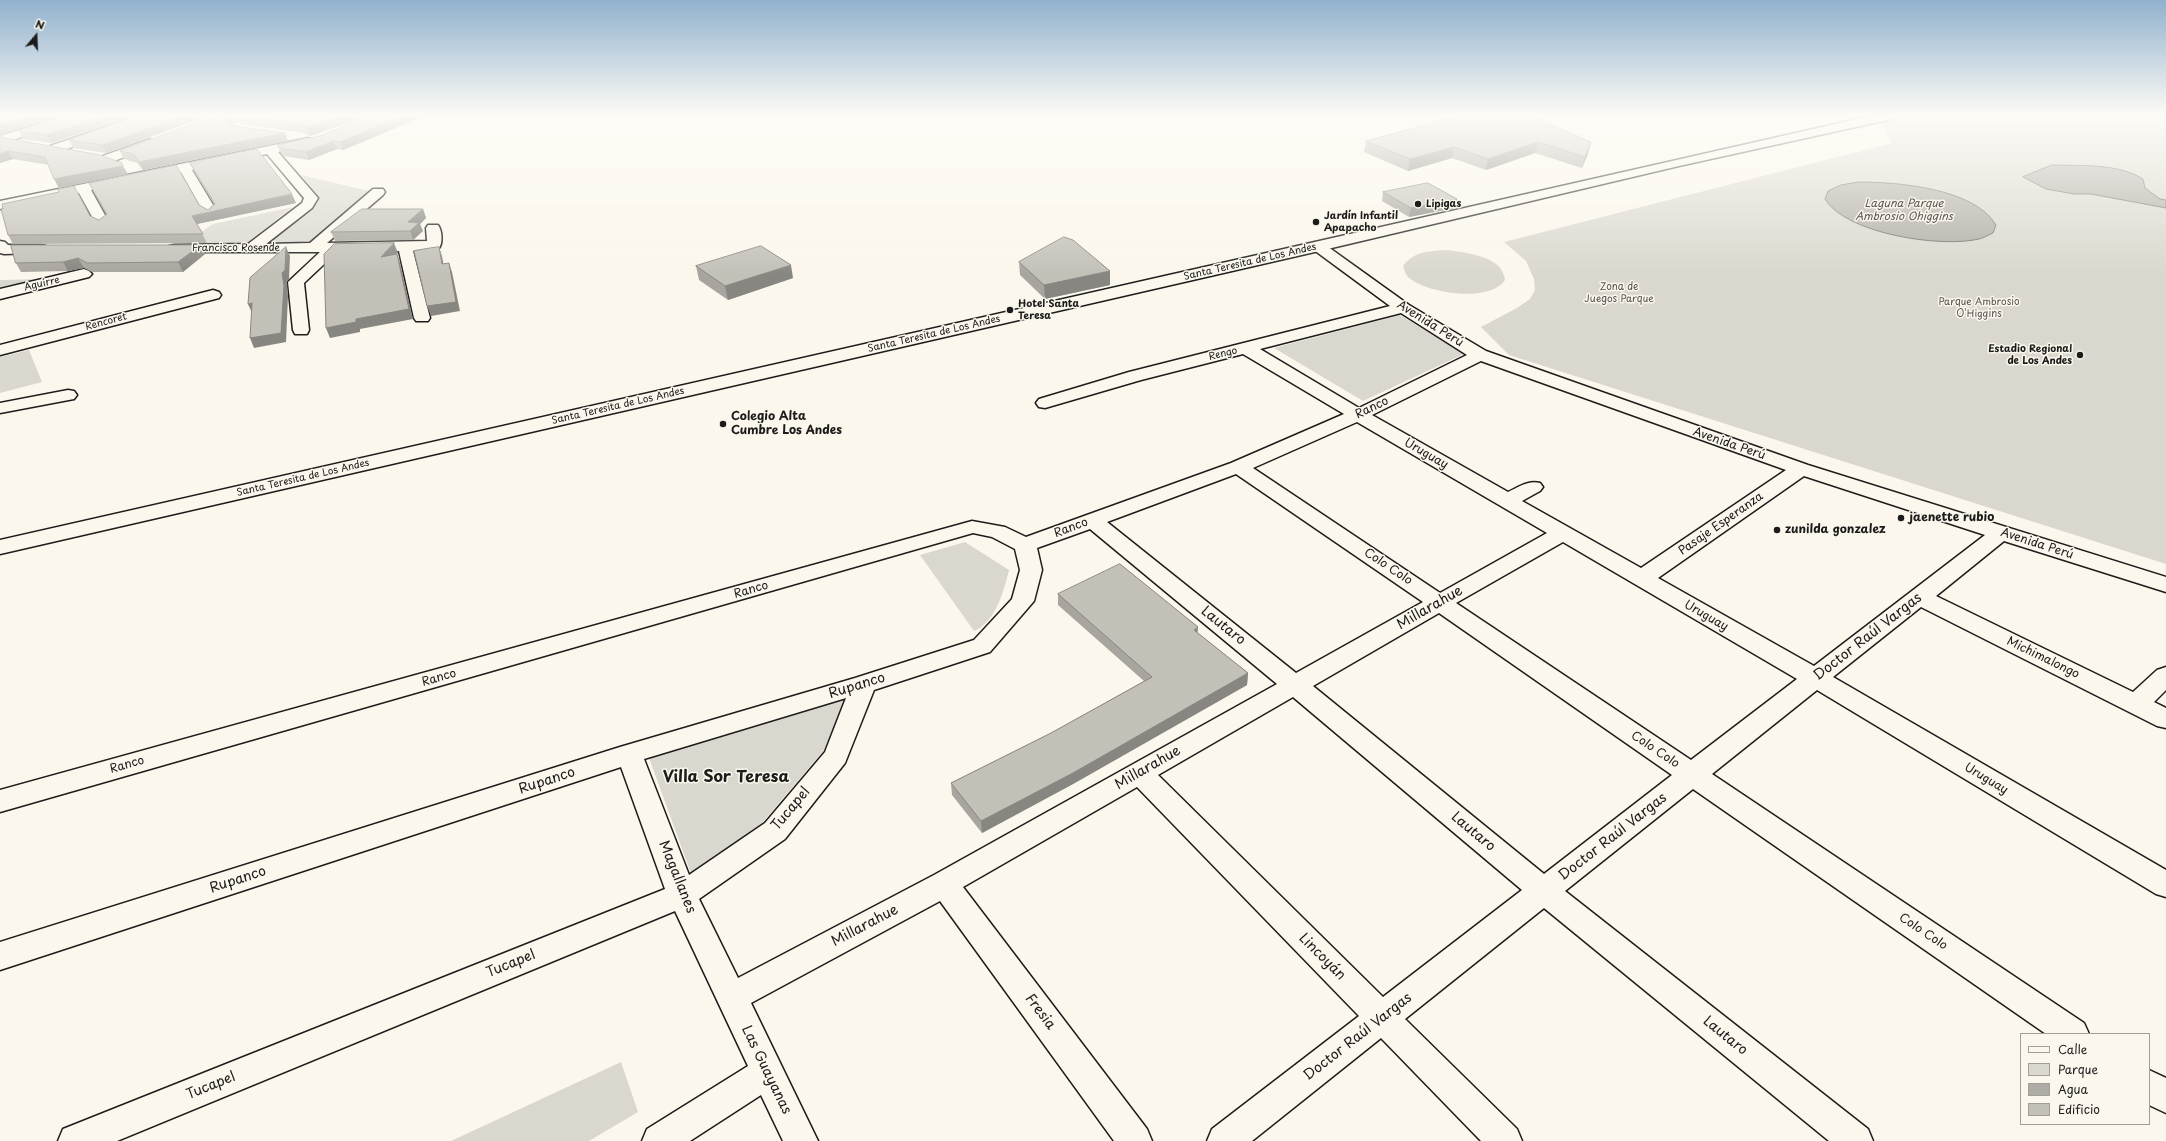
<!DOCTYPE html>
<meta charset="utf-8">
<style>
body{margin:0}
#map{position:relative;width:2166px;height:1141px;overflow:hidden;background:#fbf7ec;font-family:"Playpen Sans",sans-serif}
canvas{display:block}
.legend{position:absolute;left:2020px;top:1033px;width:130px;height:92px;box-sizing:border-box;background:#fbf7ec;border:1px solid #a29f99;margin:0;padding:5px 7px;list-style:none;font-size:12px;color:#1c1c1c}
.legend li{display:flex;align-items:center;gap:8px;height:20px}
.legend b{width:20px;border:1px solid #a29f99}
.north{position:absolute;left:16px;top:16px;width:40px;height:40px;-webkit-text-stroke:3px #fbf7ec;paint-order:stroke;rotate:19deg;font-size:11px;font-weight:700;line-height:16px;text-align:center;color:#1c1c1c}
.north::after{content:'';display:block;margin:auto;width:14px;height:18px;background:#1c1c1c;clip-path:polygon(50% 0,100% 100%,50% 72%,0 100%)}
</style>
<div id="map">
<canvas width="2166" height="1141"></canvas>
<ul class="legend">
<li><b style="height:5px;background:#fbf7ec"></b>Calle</li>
<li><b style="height:11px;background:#dad7ce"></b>Parque</li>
<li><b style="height:11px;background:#afaca5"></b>Agua</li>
<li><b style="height:11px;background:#c3c0b8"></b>Edificio</li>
</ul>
<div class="north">N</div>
</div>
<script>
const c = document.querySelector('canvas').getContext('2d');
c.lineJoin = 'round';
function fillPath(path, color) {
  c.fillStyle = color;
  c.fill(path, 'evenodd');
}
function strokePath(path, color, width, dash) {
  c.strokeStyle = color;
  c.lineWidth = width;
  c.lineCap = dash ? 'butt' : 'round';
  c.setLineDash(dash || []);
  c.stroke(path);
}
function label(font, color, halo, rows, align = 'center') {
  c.font = font + ' "Playpen Sans",sans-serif';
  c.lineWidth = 3;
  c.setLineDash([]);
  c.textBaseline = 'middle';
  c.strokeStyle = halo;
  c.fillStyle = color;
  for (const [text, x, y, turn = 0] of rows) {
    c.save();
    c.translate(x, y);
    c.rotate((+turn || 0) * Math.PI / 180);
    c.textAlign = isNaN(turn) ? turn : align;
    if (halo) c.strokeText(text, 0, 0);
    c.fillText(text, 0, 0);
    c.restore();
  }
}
fillPath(new Path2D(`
 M 1913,115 L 2166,115 L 2166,564 L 1509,355 L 1481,327 L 1517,308 L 1530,299 L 1535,290 L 1534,279 L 1526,261 L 1504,242 L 1892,143 L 1882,123 Z
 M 301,175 L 369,191 L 308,244 L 264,244 L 317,203 L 319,197 Z
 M 293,207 L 246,243 L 186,243 L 213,224 Z
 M 1448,250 C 1467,253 1503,256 1505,280 C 1490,303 1427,294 1408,277 C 1406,275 1404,269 1403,266 C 1414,251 1430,251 1448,250 Z
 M 47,279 L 0,290 L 0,280 Z
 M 1400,315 L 1464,354 L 1363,401 L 1274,348 Z
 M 29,350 L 42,382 L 0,393 L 0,357 Z
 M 965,542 L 1009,570 C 1004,591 995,623 974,631 L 920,555 Z
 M 846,699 L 824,750 L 763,822 L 692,876 L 649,758 Z
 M 621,1062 L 638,1112 L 589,1141 L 451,1141 Z`), '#dad7ce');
const water = new Path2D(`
 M 2052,165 C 2082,166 2117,163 2143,179 L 2145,188 L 2160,199 L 2166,200 L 2166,208 L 2091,194 L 2074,194 L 2046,189 L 2023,177 Z
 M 1859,182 C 1897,182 1974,188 1996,225 L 1993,233 C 1988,235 1984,238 1979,239 C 1941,248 1846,234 1825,199 L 1828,191 L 1841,185 Z`);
fillPath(water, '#afaca5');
strokePath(water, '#74726e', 1);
const minor = new Path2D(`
 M 66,115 L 85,115 L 83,117 L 0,144 L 0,136 Z
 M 140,115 L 158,115 L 156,117 L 58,152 L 50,152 L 48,149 L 50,146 Z
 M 332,115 L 364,115 L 376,118 L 378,120 C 374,126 337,120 332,115 Z
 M 308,138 L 312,139 L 314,142 L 312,145 L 278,152 L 318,198 L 312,208 L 266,244 L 310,243 L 373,189 L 383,189 L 385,192 L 383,195 L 327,243 L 427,241 L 426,228 L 428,225 L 438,225 C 442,230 443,243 439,248 L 413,251 L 430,318 L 428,321 L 416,321 L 414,318 L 399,251 L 337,252 L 304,283 L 309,330 L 307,334 L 295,334 L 293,330 L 288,282 L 320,252 L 169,252 L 167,249 L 169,246 L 174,245 L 248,244 L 302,203 L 304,198 L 267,154 L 192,170 L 218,213 L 211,217 L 204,213 L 181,172 L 91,190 L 110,224 L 103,228 L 96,224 L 79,193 L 0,209 L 0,201 Z
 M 150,139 L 156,143 L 154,146 L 111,162 L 103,162 L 101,159 L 103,156 Z
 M 0,241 L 5,242 L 8,245 L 41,245 L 46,246 L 48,249 L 46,252 L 41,253 L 4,254 L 0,253 Z
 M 1319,243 L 1324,244 L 1409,305 L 1486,351 L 1808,465 L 2166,577 L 2166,592 L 2004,541 L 1936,596 L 2133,692 L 2157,670 L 2166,667 L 2166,690 L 2154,702 L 2166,708 L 2166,728 L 2157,726 L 1921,607 L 1833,677 L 2166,870 L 2166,897 L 2156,894 L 1817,690 L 1712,774 L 2084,1023 L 2089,1034 L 2046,1034 L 1693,789 L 1565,891 L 1868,1129 L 1873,1141 L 1829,1141 L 1544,908 L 1405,1019 L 1517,1129 L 1522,1141 L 1481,1141 L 1381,1038 L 1252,1141 L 1207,1141 L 1212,1129 L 1359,1016 L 1137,787 L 963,887 L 1147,1129 L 1152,1141 L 1114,1141 L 940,901 L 751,1003 L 818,1141 L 783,1141 L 761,1095 L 690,1141 L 642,1141 L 647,1129 L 748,1066 L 675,911 L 117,1141 L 58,1141 L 63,1129 L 665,889 L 621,767 L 0,970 L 0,942 L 620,747 L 855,678 L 974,640 L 1012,599 L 1020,570 L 1015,549 L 992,537 L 973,533 L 0,812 L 0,790 L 972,521 L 1005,527 L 1026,537 L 1231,463 L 1344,414 L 1243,354 L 1141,380 L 1045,408 L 1039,407 L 1036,403 L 1039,399 L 1129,372 L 1390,306 L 1314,250 L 1312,247 L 1314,244 ZM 1401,313 L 1467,355 L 1359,408 L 1260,349 ZM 1481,361 L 1786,470 L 1641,568 L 1522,501 L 1540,491 L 1543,487 L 1540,483 C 1528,480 1519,487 1508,492 L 1372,415 ZM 1357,422 L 1547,533 L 1440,593 L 1253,468 ZM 1236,474 L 1423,602 L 1296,673 L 1107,522 ZM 1804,476 L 1985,535 L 1814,666 L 1658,578 ZM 1090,529 L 1277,684 L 934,875 L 738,978 L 699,899 L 785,839 L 845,763 L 874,690 L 990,652 L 1034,601 L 1042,570 L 1037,548 ZM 1563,542 L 1797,679 L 1691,760 L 1456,603 ZM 1439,613 L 1672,775 L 1544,874 L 1313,686 ZM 1293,697 L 1522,890 L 1383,997 L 1158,775 ZM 846,698 L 825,752 L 765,823 L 689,875 L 644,759 Z
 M 84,269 L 89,271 L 92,274 L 89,277 L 0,299 L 0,289 Z
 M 213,290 L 219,292 L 221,295 L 219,298 L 0,355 L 0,345 Z
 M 68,390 L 74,391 L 77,395 L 74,399 L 0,413 L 0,403 Z
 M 2149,1070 L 2166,1078 L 2166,1113 L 2149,1105 Z`);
const major = new Path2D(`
 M 1875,115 L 1898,115 L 1892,119 L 1679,166 L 1319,251 L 0,554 L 0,540 Z`);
strokePath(minor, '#1c1c1c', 3);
strokePath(major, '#1c1c1c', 3);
fillPath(minor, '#fbf7ec');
fillPath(major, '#fbf7ec');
fillPath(new Path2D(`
 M 0,115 L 0,137 L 128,174 L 59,188 L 49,165 L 13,159 L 0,163 Z
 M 66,115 L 51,143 L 23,139 L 19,131 Z
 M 140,115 L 106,153 L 73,148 L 69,140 Z
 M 217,115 L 369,115 L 310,136 L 303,133 L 236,123 L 232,125 L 288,141 L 143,170 L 137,163 L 124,159 L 120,151 Z
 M 370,115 L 427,115 L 343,150 L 337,149 L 309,160 L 283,156 L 281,153 L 277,145 L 320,136 Z
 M 1456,115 L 1591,142 L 1588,154 L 1582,168 L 1535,153 L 1486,170 L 1452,158 L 1408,171 L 1364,152 L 1366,141 L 1455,117 Z
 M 190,163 L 296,203 L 197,224 L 207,243 L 13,244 L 8,235 L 90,216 L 99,220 L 199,205 L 208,210 L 214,204 L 194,171 Z
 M 1383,192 L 1457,199 L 1455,208 L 1409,217 L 1382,201 Z
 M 423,209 L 426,218 L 420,224 L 423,231 L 413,240 L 335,241 L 331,232 Z
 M 11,245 L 205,254 L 183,272 L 92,272 L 84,268 L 68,271 L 21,272 L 16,263 Z
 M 1019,262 L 1110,271 L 1110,285 L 1045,299 L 1020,275 Z
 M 696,266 L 793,278 L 728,300 L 699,280 Z
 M 1058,594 L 1198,633 L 1248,673 L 1247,685 L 1073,784 L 982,833 L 952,795 L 951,783 L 1051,733 L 1144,681 L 1058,605 Z`), '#a8a59e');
fillPath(new Path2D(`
 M 32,115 L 60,115 L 1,135 L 0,141 L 0,125 Z
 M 108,115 L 135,115 L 51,143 L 47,135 Z
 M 186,115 L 211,115 L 106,153 L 102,145 Z
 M 232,115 L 236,123 L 229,127 L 225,119 Z
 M 344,115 L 369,115 L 310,136 L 306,128 Z
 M 405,115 L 427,115 L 343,150 L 340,142 Z
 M 285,133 L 288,141 L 143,170 L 139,162 Z
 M 333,141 L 337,149 L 309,160 L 306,152 Z
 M 1538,142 L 1535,153 L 1486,170 L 1488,159 Z
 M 1591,142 L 1588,154 L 1582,168 L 1585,157 Z
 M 1454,147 L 1452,158 L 1408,171 L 1410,159 Z
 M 8,151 L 13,159 L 0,163 L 0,154 Z
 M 123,166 L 128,174 L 59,188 L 54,179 Z
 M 292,194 L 296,203 L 197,224 L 192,216 Z
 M 1457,199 L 1455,208 L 1409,217 L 1411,208 Z
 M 423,209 L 426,218 L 420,224 L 423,231 L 413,240 L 408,222 Z
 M 394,243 L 398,253 L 384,266 L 381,257 Z
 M 201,245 L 205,254 L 183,272 L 178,262 Z
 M 286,247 L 290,256 L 289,279 L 287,282 L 288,296 L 286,342 L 254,348 L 250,338 L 282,273 Z
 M 439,247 L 442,256 L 445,273 L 442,264 Z
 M 397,254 L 400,263 L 413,319 L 360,329 L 360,332 L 330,338 L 326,328 Z
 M 78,258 L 84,268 L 68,271 L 63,262 Z
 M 449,263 L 452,272 L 460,311 L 431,316 L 427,306 Z
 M 791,265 L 793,278 L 728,300 L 725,286 Z
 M 1110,271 L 1110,285 L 1045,299 L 1044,285 Z
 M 252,303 L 252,313 L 248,304 Z
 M 1198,627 L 1197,639 L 1194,630 Z
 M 1248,673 L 1247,685 L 1073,784 L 982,833 L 981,821 Z`), '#888681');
const building = new Path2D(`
 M 0,115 L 32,115 L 0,125 Z
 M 66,115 L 108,115 L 47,135 L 19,131 Z
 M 140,115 L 186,115 L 102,145 L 69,140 Z
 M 217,115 L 232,115 L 225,119 L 228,125 L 285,133 L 139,162 L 133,154 L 120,151 Z
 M 235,115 L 344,115 L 306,128 L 300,125 Z
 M 370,115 L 405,115 L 340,142 L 333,141 L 306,152 L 280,148 L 277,145 L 320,136 Z
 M 1457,115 L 1528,115 L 1591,142 L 1585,157 L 1538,142 L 1488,159 L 1454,147 L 1410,159 L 1366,141 L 1459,116 Z
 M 0,137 L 100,155 L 122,163 L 123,166 L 54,179 L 45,157 L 8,151 L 0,154 Z
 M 257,149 L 292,194 L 192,216 L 203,234 L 8,235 L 1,209 L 3,209 L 2,204 L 59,192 L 58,189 L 74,186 L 90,216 L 99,220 L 107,214 L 89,183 L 176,165 L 199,205 L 208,210 L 215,204 L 190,163 Z
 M 1428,183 L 1457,199 L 1411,208 L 1383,192 Z
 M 362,209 L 423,209 L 408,222 L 419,223 L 410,231 L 331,232 Z
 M 1064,237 L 1073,240 L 1110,271 L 1044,285 L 1019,262 Z
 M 394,243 L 381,257 L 397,254 L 409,309 L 356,319 L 356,322 L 326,328 L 324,254 L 334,244 Z
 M 11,245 L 201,245 L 178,262 L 87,263 L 78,258 L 63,262 L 16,263 Z
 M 761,246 L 791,265 L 725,286 L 696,266 Z
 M 286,247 L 285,270 L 282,273 L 284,286 L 281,333 L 250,338 L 252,303 L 248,304 L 250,278 Z
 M 439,247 L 442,264 L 449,263 L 456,302 L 427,306 L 414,251 Z
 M 1120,564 L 1198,627 L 1194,630 L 1248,673 L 1073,773 L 981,821 L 951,783 L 1051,733 L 1152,677 L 1058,594 Z`);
fillPath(building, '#c3c0b8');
strokePath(building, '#888681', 1);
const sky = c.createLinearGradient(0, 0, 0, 275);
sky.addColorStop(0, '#91b1cd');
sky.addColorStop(0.42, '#fdfbf6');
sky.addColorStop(1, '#fdfbf600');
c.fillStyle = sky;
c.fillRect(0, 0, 2166, 275);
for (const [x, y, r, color] of [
 [1418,204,4,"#1c1c1c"],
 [1316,222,4,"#1c1c1c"],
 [1010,310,4,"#1c1c1c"],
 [2080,355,4,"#1c1c1c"],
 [723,424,4,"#1c1c1c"],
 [1901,518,4,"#1c1c1c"],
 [1777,530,4,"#1c1c1c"]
]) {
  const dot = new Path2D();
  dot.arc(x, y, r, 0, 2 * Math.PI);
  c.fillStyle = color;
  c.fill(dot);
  strokePath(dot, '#fbf7ec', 1.5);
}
label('bold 10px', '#1c1c1c', '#fbf7ec', [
 ["Lipigas",1426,204],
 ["Jardín Infantil",1324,216],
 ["Apapacho",1324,228],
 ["Hotel Santa",1018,304],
 ["Teresa",1018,316],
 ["Estadio Regional",2072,349,"right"],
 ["de Los Andes",2072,361,"right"]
], 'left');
label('10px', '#1c1c1c', '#fbf7ec', [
 ["Francisco Rosende",236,248],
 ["Santa Teresita de Los Andes",1250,262,-13],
 ["Aguirre",42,284,-13],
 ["Rencoret",106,322,-15],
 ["Santa Teresita de Los Andes",934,334,-13],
 ["Rengo",1223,354,-14],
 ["Santa Teresita de Los Andes",618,406,-13],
 ["Santa Teresita de Los Andes",303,478,-13]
]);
label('10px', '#555451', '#fbf7ec', [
 ["Zona de",1619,287],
 ["Juegos Parque",1619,299],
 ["Parque Ambrosio",1979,302],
 ["O'Higgins",1979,314]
]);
label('italic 11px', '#575653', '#fbf7ec', [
 ["Laguna Parque",1904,204],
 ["Ambrosio Ohiggins",1904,217]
]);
label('12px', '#1c1c1c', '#fbf7ec', [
 ["Avenida Perú",1430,324,32],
 ["Ranco",1372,408,-26],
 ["Avenida Perú",1729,444,19],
 ["Uruguay",1426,454,30],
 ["Pasaje Esperanza",1721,524,-35],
 ["Ranco",1071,528,-21],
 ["Avenida Perú",2037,544,18],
 ["Colo Colo",1388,567,34],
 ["Ranco",751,590,-16],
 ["Uruguay",1706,616,30],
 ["Michimalongo",2043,658,26],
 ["Ranco",439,678,-16],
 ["Colo Colo",1655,750,34],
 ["Ranco",127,765,-16],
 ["Uruguay",1986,779,31],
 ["Colo Colo",1923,932,34]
]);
label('bold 12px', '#1c1c1c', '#fbf7ec', [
 ["Colegio Alta",731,417],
 ["Cumbre Los Andes",731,431],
 ["jaenette rubio",1909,518],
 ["zunilda gonzalez",1785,530]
], 'left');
label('14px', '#1c1c1c', '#fbf7ec', [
 ["Millarahue",1430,608,-30],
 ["Lautaro",1223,626,39],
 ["Doctor Raúl Vargas",1868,637,-38],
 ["Rupanco",857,686,-17],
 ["Millarahue",1148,768,-30],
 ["Rupanco",547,781,-18],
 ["Tucapel",791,809,-50],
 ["Lautaro",1473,832,40],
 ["Doctor Raúl Vargas",1613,837,-38],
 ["Magallanes",677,877,68],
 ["Rupanco",238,880,-18],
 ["Millarahue",865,926,-28],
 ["Lincoyán",1322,957,45],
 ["Tucapel",511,964,-22],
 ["Fresia",1040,1012,53],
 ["Lautaro",1725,1036,39],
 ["Doctor Raúl Vargas",1358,1037,-38],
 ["Las Guayanas",766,1070,64],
 ["Tucapel",211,1086,-22]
]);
label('bold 16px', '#1c1c1c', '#fbf7ec', [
 ["Villa Sor Teresa",726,778]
]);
</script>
